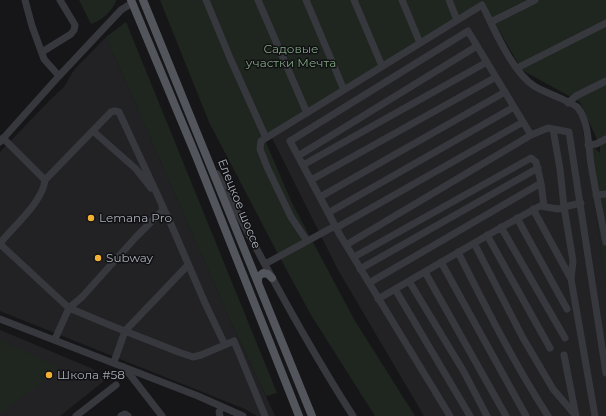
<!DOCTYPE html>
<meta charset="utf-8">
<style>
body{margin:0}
canvas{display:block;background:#161618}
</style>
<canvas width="606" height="416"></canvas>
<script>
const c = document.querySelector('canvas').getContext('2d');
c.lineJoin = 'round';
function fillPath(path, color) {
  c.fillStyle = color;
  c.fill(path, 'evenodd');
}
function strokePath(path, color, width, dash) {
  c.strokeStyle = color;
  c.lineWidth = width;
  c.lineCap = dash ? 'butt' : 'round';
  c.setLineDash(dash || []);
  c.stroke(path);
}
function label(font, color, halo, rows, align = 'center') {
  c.font = font + ' Montserrat,sans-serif';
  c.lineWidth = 3;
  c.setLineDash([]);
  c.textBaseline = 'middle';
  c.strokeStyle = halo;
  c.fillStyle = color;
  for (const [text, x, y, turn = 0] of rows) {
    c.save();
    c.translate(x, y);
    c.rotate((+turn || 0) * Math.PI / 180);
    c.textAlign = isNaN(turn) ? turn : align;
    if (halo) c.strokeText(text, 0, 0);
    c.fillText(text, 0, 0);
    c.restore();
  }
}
fillPath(new Path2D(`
 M 479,8 L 504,53 L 532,87 L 576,110 L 581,119 L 584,138 L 584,148 L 589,163 L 606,285 L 606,416 L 424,416 L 337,268 L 272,138 Z
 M 106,37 L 232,324 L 275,416 L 257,416 L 245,409 L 0,311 L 0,152 L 50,100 L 64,87 L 74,70 Z
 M 0,330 L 93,369 L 104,381 L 60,416 L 0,416 Z`), '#222225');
fillPath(new Path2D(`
 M 79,0 L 116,0 L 116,1 C 111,12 103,20 91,24 Z
 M 160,0 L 606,0 L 606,285 L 589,163 L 584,148 L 584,138 L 600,153 L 600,146 L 580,102 L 522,70 L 483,3 L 264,138 L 292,203 L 355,321 L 415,416 L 375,416 L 311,315 L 277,252 L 209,122 Z
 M 126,22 L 277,393 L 266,396 L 232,324 L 106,37 Z
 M 0,340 L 59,368 L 0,414 Z`), '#1e261f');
strokePath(new Path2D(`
 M 25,0 L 32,26 L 44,59 L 59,76
 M 206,0 L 230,58 L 266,138
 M 258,0 L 307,113
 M 306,0 L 344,90
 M 354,0 L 382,66
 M 402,0 L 420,43
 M 449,0 L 457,20
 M 491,22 L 535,0
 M 42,52 L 71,34 L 74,30 L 75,25 L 60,0
 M 517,68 L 606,23
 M 568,103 L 576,96 L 606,81
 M 553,129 L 560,169 L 564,207 L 573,261 L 571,279 L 595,416
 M 93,131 L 136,169 L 151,188
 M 3,138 L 45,180
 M 0,142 L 59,76 L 121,10 L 132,3
 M 588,145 L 596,144 L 606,139
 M 298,156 L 477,46
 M 303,165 L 487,62
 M 217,174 C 260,256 303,338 353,416
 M 311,180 L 496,77
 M 596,195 L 606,194
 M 320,197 L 505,92
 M 162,206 L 167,215 L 205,303 L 225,345
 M 533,209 L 571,279
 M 328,213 L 514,107
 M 517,218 L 567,309
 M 501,227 L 565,338
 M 336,228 L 523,122
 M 487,235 L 550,348
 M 307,241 L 291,217 L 267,167 L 260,149 L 261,141 L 482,5 C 494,28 512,72 534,86 C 543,92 573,102 578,108 C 590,123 588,151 592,170 C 596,194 601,218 606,242
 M 474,243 L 523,338 L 553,389 L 576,416
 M 346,245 L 531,135
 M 458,252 C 486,308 514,363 548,416
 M 354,257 L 531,158 L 536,162 L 541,183
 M 441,262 L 526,416
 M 265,264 L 335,226
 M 360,269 L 538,168
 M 425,272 L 506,416
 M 409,281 L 464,372 L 487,416
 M 369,283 L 541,183 L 544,206
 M 395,289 L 470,416
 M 378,299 L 495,231 L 540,206 L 558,209 L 564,207 L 581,203
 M 0,319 L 198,396 L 243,416
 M 55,339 L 69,308 L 82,297 L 136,237 L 164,209 L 119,112 L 115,111 L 111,112 L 45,180 C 43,201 15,225 2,241 L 1,245 L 69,308 L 112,326 L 181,353 L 193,357 L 201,355 L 234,341 L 265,416
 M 564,355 L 576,416
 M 114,362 L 125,331 L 188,265
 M 124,367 L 162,416
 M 76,416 L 116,385
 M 121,416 L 125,414 L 128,416
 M 220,416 L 219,412 L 222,407
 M 450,416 L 340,235 L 290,141 L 468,31 L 531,135 L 548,128 L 569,132 L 606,373`), '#37383d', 7);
strokePath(new Path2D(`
 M 131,0 L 196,156 L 299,416
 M 143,0 L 312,416
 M 258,283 L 258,277 L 263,273 L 268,274 L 272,278`), '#53555c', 8);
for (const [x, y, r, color] of [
 [91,218,4,"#f2b134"],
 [98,258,4,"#f2b134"],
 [49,375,4,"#f2b134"]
]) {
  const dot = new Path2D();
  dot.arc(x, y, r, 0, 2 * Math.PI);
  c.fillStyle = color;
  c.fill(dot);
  strokePath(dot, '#111113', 1.5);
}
label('12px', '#7fa381', '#111113', [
 ["Садовые",291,49],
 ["участки Мечта",291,63]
]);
label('12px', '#a8adb8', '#111113', [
 ["Елецкое шоссе",239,204,68]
]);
label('12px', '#a8adb8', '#111113', [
 ["Lemana Pro",99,218],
 ["Subway",106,258],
 ["Школа #58",57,375]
], 'left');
</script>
